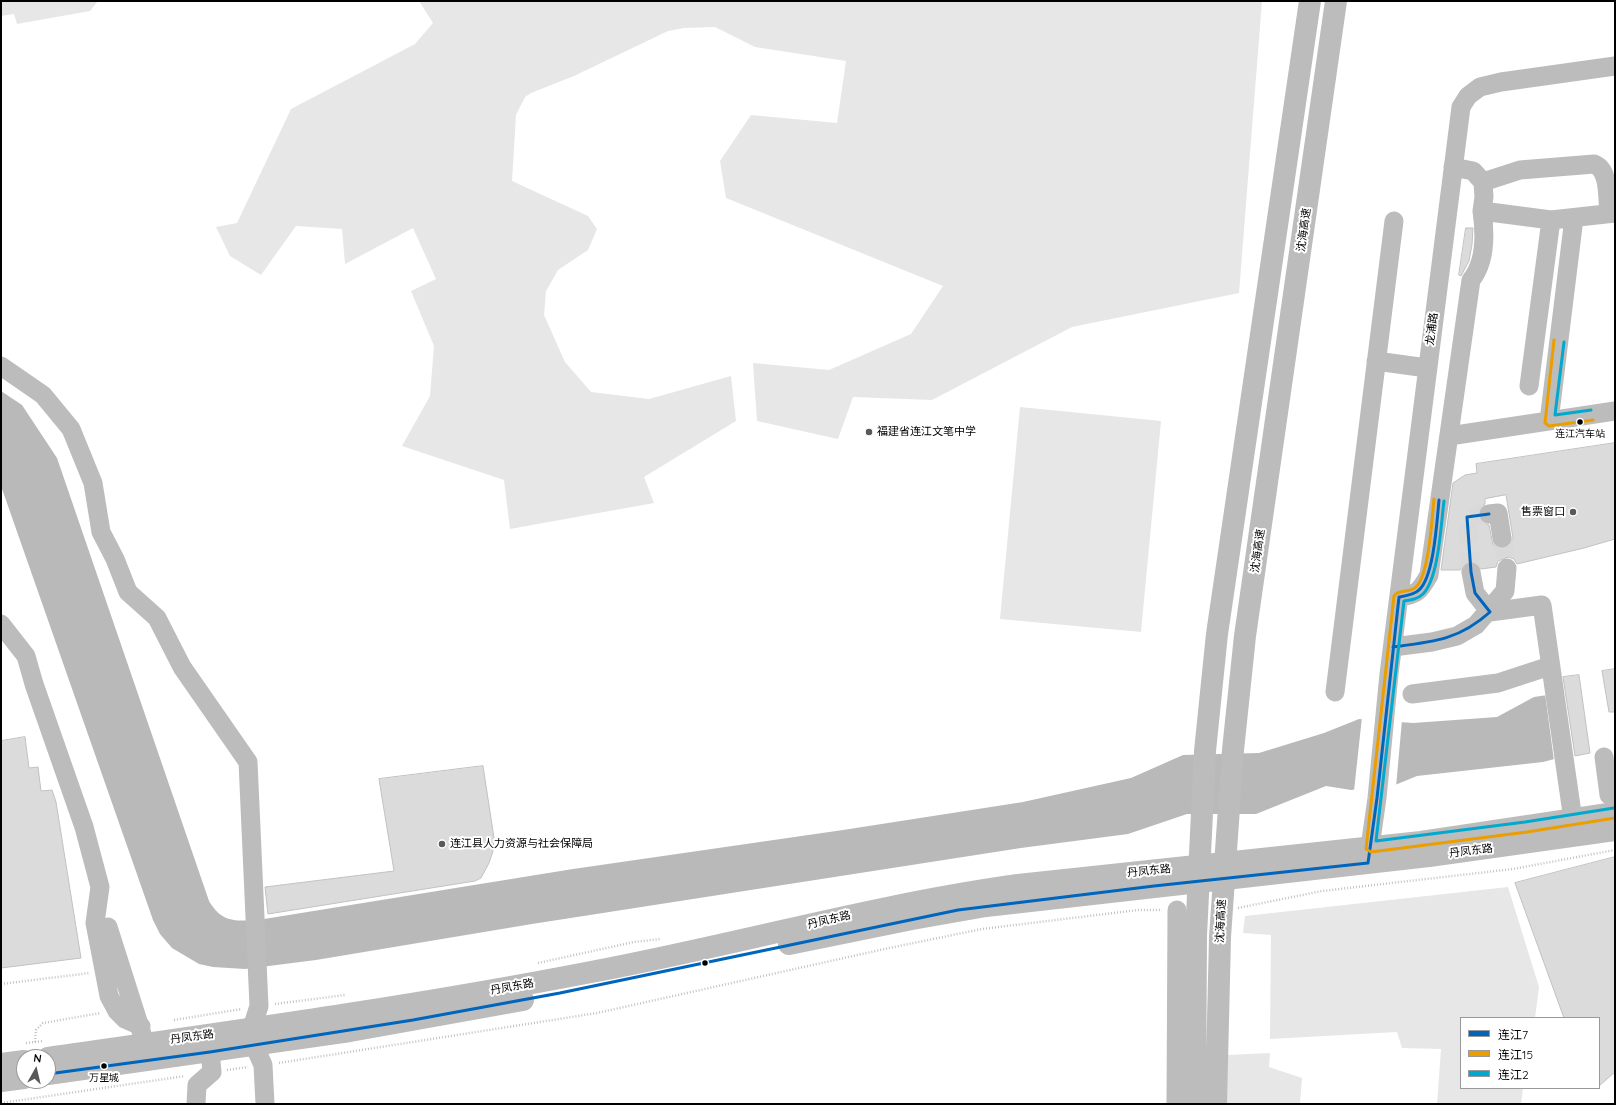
<!DOCTYPE html>
<meta charset="utf-8">
<style>
body{margin:0}
#map{position:relative;width:1616px;height:1105px;overflow:hidden;background:#fff;font-family:Quicksand,"Noto Sans SC",sans-serif}
canvas{display:block}
.frame{position:absolute;inset:0;border:2px solid #000;pointer-events:none}
.legend{position:absolute;left:1460px;top:1017px;width:140px;height:72px;box-sizing:border-box;background:#fff;border:1px solid #999;margin:0;padding:5px 7px;list-style:none;font-size:12px;color:#000}
.legend li{display:flex;align-items:center;gap:8px;height:20px}
.legend b{width:20px;border:1px solid #999}
.north{position:absolute;left:16px;top:1049px;width:40px;height:40px;box-sizing:border-box;background:#fff;border:1px solid #999;border-radius:50%;rotate:8deg;font-size:11px;font-weight:700;line-height:16px;text-align:center;color:#000}
.north::after{content:'';display:block;margin:auto;width:14px;height:18px;background:#595959;clip-path:polygon(50% 0,100% 100%,50% 72%,0 100%)}
</style>
<div id="map">
<canvas width="1616" height="1105"></canvas>
<div class="frame"></div>
<ul class="legend">
<li><b style="height:5px;background:#0065bd"></b>连江7</li>
<li><b style="height:5px;background:#eb9e00"></b>连江15</li>
<li><b style="height:5px;background:#00a9ce"></b>连江2</li>
</ul>
<div class="north">N</div>
</div>
<script>
const c = document.querySelector('canvas').getContext('2d');
c.lineJoin = 'round';
function fillPath(path, color) {
  c.fillStyle = color;
  c.fill(path, 'evenodd');
}
function strokePath(path, color, width, dash) {
  c.strokeStyle = color;
  c.lineWidth = width;
  c.lineCap = dash ? 'butt' : 'round';
  c.setLineDash(dash || []);
  c.stroke(path);
}
function label(font, color, halo, rows, align = 'center') {
  c.font = font + ' Quicksand,"Noto Sans SC",sans-serif';
  c.lineWidth = 4;
  c.setLineDash([]);
  c.textBaseline = 'middle';
  c.strokeStyle = halo;
  c.fillStyle = color;
  for (const [text, x, y, turn = 0] of rows) {
    c.save();
    c.translate(x, y);
    c.rotate((+turn || 0) * Math.PI / 180);
    c.textAlign = isNaN(turn) ? turn : align;
    if (halo) c.strokeText(text, 0, 0);
    c.fillText(text, 0, 0);
    c.restore();
  }
}
fillPath(new Path2D(`
 M 1,1 L 98,1 L 90,11 L 17,24 L 14,14 L 1,16 Z
 M 419,1 L 1262,1 L 1239,293 L 1072,327 L 932,400 L 853,397 L 838,439 L 757,421 L 753,363 L 829,370 L 911,334 L 943,286 L 726,198 L 720,161 L 751,115 L 837,123 L 846,61 L 755,47 L 715,27 L 684,28 L 668,31 L 574,76 L 531,93 L 525,97 L 516,115 L 512,181 L 588,216 L 597,229 L 588,250 L 558,270 L 546,291 L 544,315 L 565,362 L 591,392 L 649,399 L 731,376 L 736,421 L 644,477 L 654,503 L 510,529 L 504,480 L 402,446 L 430,396 L 434,346 L 411,291 L 436,279 L 413,228 L 345,264 L 342,229 L 296,226 L 261,275 L 230,256 L 216,227 L 237,223 L 291,109 L 415,44 L 433,23 Z
 M 1020,407 L 1161,421 L 1141,632 L 1000,619 Z
 M 1508,887 L 1539,987 L 1535,1018 L 1461,1018 L 1461,1088 L 1523,1088 L 1521,1104 L 1437,1104 L 1441,1049 L 1402,1048 L 1397,1032 L 1270,1039 L 1271,935 L 1243,933 L 1245,916 Z
 M 1270,1053 L 1269,1067 L 1302,1078 L 1300,1104 L 1184,1104 L 1184,1057 Z`), '#e7e7e7');
fillPath(new Path2D(`
 M 1,391 L 22,405 L 57,458 L 209,901 C 222,923 235,921 258,920 L 573,869 L 843,830 L 1023,802 L 1131,778 L 1183,755 L 1259,753 L 1324,733 L 1359,719 L 1413,723 L 1497,717 L 1534,697 L 1615,685 L 1615,743 L 1543,762 L 1417,776 L 1395,785 L 1351,790 L 1326,786 L 1256,814 L 1187,814 L 1128,834 L 1021,848 L 532,924 L 316,960 L 245,969 L 213,967 L 199,964 L 172,948 L 160,934 L 153,920 L 1,486 Z`), '#b9b9b9');
fillPath(new Path2D(`
 M 1615,683 L 1615,745 L 1554,761 L 1545,693 Z
 M 1362,717 L 1402,720 L 1396,787 L 1354,791 Z`), '#fff');
const building = new Path2D(`
 M 1466,228 L 1473,228 L 1472,245 L 1469,261 L 1461,276 L 1459,275 Z
 M 1615,443 L 1615,539 L 1584,548 L 1517,564 L 1514,559 L 1508,557 L 1498,561 L 1496,567 L 1481,569 L 1475,562 L 1469,561 L 1464,564 L 1460,570 L 1441,570 L 1453,483 L 1465,475 L 1477,473 L 1476,464 ZM 1506,495 L 1513,538 L 1509,546 L 1503,549 L 1498,548 L 1493,545 L 1489,525 L 1480,521 L 1478,515 L 1479,509 L 1485,504 L 1485,499 Z
 M 1615,669 L 1615,712 L 1609,712 L 1602,671 Z
 M 1579,675 L 1590,753 L 1575,756 L 1563,677 Z
 M 25,737 L 29,768 L 38,767 L 41,791 L 52,790 L 56,802 L 81,958 L 1,968 L 1,741 Z
 M 483,766 L 494,838 L 493,851 L 489,863 L 481,878 L 475,881 L 268,914 L 265,887 L 394,871 L 379,779 Z
 M 1615,857 L 1615,1072 L 1599,1086 L 1599,1018 L 1564,1018 L 1515,883 Z`);
fillPath(building, '#dbdbdb');
strokePath(building, '#c2c2c2', 1);
strokePath(new Path2D(`
 M 1502,538 L 1507,568
 M 1471,572 L 1467,517 L 1489,514`), '#d9d9d9', 19, [19, 10]);
strokePath(new Path2D(`
 M 1238,908 L 1322,891 L 1513,869 L 1615,850
 M 538,963 L 634,942 L 660,939
 M 1,984 L 90,973
 M 275,1004 L 345,995
 M 174,1020 L 242,1009
 M 35,1042 L 36,1030 L 43,1023 L 101,1013
 M 26,1043 L 43,1041
 M 279,1063 L 597,1013 L 889,948 L 982,929 L 1138,910 L 1162,910
 M 227,1070 L 248,1067
 M 1,1103 L 185,1076`), '#c2c2c2', 2.5, [1, 2]);
strokePath(new Path2D(`
 M 1453,167 L 1473,171 L 1483,182 L 1484,197 L 1482,211 L 1551,220 L 1615,213
 M 1483,182 L 1520,170 L 1594,164 C 1610,170 1607,198 1609,213
 M 1376,361 L 1427,368
 M 1,366 L 43,395 L 71,429 L 93,483 L 101,532 L 115,559 L 128,592 L 157,618 L 182,667 L 248,762 L 259,1006 L 252,1028 L 254,1045 L 263,1065 L 265,1104
 M 1529,386 L 1551,220
 M 1549,421 L 1574,218
 M 1449,436 L 1615,411
 M 1489,514 L 1498,513 L 1502,538
 M 1471,572 L 1475,593 L 1490,612
 M 1399,597 C 1417,595 1420,591 1429,575 L 1471,280 C 1486,262 1485,232 1482,211
 M 1490,612 L 1542,605 L 1573,820
 M 1,624 L 26,656 L 34,684 L 84,827 L 100,887 L 95,923 L 109,996 L 117,1011 L 125,1019 L 141,1026
 M 1393,647 L 1432,642 L 1457,636 L 1476,625 L 1505,591 L 1507,568
 M 1335,692 L 1394,221
 M 1412,694 L 1498,683 L 1550,666
 M 1604,757 L 1609,795
 M 1368,861 L 1377,798 L 1389,674 L 1461,107 L 1468,96 L 1480,87 L 1501,82 L 1615,66
 M 108,927 L 142,1034
 M 196,1104 L 197,1085 L 212,1072 L 210,1052
 M 1176,1104 L 1177,910`), '#bcbcbc', 19);
strokePath(new Path2D(`
 M 789,944 L 912,919 L 986,906 L 1429,856 L 1615,830
 M 48,1058 C 229,1032 411,1007 591,972 C 734,945 874,905 1018,885 L 1421,842 L 1615,813
 M 1,1064 L 24,1061
 M 48,1074 L 350,1031 L 523,1000
 M 1,1081 L 24,1078`), '#bcbcbc', 22);
strokePath(new Path2D(`
 M 1195,1104 L 1196,936 L 1205,751 L 1217,634 L 1310,1
 M 1216,1104 L 1220,937 L 1233,750 L 1245,636 L 1336,1`), '#bcbcbc', 22);
strokePath(new Path2D(`
 M 1393,647 C 1433,642 1459,640 1490,612 L 1475,593 L 1471,572 L 1467,517 L 1489,514
 M 48,1074 L 210,1052 L 413,1020 L 560,993 L 958,910 L 1154,886 L 1368,863 L 1377,798 L 1399,597 C 1406,596 1414,595 1419,590 C 1434,577 1437,520 1439,500`), '#0065bd', 3);
strokePath(new Path2D(`
 M 1554,340 L 1545,423 L 1549,426 L 1593,420
 M 1434,499 C 1432,518 1429,575 1416,587 C 1410,593 1398,589 1394,596 L 1366,849 L 1371,852 L 1527,832 L 1615,818`), '#eb9e00', 3);
strokePath(new Path2D(`
 M 1564,342 L 1555,415 L 1591,410
 M 1444,501 C 1441,523 1439,578 1423,594 C 1418,599 1411,600 1404,601 L 1376,841 L 1525,822 L 1614,808`), '#00a9ce', 3);
for (const [x, y, r, color] of [
 [1580,422,3.5,"#000"],
 [869,432,4,"#595959"],
 [1573,512,4,"#595959"],
 [442,844,4,"#595959"],
 [705,963,3.5,"#000"],
 [104,1066,3.5,"#000"]
]) {
  const dot = new Path2D();
  dot.arc(x, y, r, 0, 2 * Math.PI);
  c.fillStyle = color;
  c.fill(dot);
  strokePath(dot, '#fff', 1.5);
}
label('10px', '#000', '#fff', [
 ["连江汽车站",1580,434],
 ["万星城",104,1078]
]);
label('11px', '#000', '#fff', [
 ["沈海高速",1304,230,-82],
 ["龙浦路",1432,329,-83],
 ["沈海高速",1258,551,-82],
 ["丹凤东路",1471,851,-7],
 ["丹凤东路",1149,871,-6],
 ["丹凤东路",829,920,-13],
 ["沈海高速",1221,921,-87],
 ["丹凤东路",512,987,-10],
 ["丹凤东路",192,1037,-8]
]);
label('11px', '#000', '#fff', [
 ["福建省连江文笔中学",877,432],
 ["售票窗口",1565,512,"right"],
 ["连江县人力资源与社会保障局",450,844]
], 'left');
</script>
